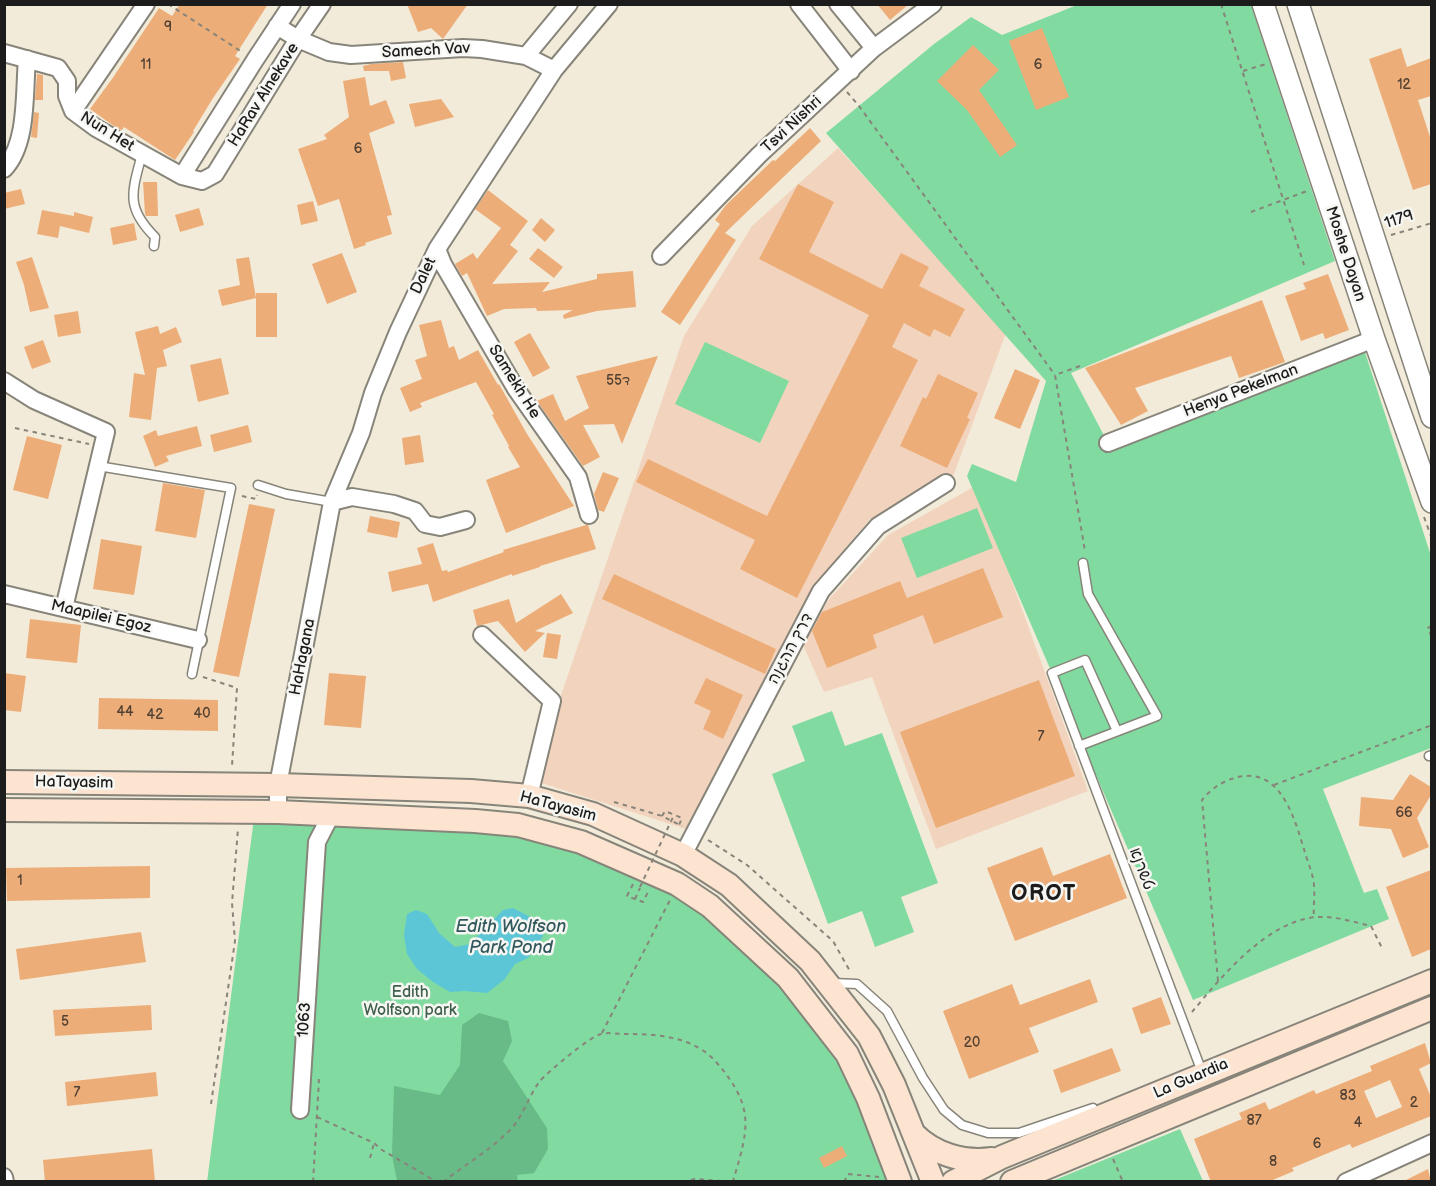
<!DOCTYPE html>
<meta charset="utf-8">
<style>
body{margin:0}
#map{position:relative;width:1436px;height:1186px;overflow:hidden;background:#f2ebd9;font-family:"Balsamiq Sans",sans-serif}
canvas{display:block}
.frame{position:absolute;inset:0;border:6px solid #1c1c1c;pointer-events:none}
</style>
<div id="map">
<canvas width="1436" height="1186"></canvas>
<div class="frame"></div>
</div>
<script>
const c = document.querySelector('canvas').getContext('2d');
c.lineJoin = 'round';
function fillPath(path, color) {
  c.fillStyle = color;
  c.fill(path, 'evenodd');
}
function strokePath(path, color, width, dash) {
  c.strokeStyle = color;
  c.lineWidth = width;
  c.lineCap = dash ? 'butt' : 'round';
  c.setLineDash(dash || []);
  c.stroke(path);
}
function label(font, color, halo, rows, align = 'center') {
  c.font = font + ' "Balsamiq Sans","Playpen Sans Hebrew",sans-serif';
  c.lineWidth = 5;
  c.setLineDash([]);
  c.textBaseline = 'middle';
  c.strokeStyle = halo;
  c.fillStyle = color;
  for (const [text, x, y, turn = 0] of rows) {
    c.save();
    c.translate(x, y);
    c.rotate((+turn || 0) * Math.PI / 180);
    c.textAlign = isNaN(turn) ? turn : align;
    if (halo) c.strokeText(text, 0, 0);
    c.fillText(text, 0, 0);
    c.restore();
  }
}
fillPath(new Path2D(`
 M 838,148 L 1006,333 L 954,474 L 870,519 L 815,584 L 695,832 L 532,780 L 684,336 L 752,226 Z
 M 977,485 L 1088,791 L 936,849 L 872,677 L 824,692 L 802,643 L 830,598 L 888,535 Z`), '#f2d4be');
fillPath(new Path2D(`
 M 1077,5 L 1251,5 L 1335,261 L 1071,373 L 1108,443 L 1362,343 L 1431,556 L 1431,748 L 1323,789 L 1364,893 L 1377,889 L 1389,919 L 1193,1000 L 967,476 L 972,464 L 1016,482 L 1046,381 L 826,133 L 934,44 L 971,17 L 1002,35 Z
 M 705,342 L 789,381 L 760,443 L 675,404 Z
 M 977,508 L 993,548 L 917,578 L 901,538 Z
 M 832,711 L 845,746 L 882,733 L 938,883 L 901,897 L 914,932 L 875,947 L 862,911 L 828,924 L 772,774 L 805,761 L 792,726 Z
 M 254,818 L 520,830 L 600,855 L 704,907 L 784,982 L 841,1053 L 900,1182 L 207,1182 Z
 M 1180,1129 L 1203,1181 L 1052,1181 Z`), '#81dba0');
fillPath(new Path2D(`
 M 479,1013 L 508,1021 L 512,1041 L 503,1061 L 547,1128 L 548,1149 L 534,1173 L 517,1175 L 518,1181 L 397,1181 L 392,1155 L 394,1086 L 440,1095 L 460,1065 L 462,1025 Z`), '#68bb86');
fillPath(new Path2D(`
 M 513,908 L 532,918 L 545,931 L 538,946 L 528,958 L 515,964 L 504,980 L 487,993 L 465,991 L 450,992 L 433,982 L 417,969 L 407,954 L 404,935 L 407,914 L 416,910 L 427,914 L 439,933 L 455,947 L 470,944 L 503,910 Z`), '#5cc6d7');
fillPath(new Path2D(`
 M 180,4 L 268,4 L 235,56 L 240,59 L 213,98 L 193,131 L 194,132 L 175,160 L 124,127 L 122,130 L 118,129 L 90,109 L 112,79 L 159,8 L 172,16 Z
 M 407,4 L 468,4 L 443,39 L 431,28 L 418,32 Z
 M 877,4 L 909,4 L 890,20 Z
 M 1042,28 L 1069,97 L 1036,110 L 1009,41 Z
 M 973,45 L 999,70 L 979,90 L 1017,145 L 1000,157 L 967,110 L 937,81 Z
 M 1401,48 L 1407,67 L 1431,58 L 1431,96 L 1418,100 L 1431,140 L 1431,184 L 1413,190 L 1369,59 Z
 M 403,62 L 406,78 L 391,81 L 389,71 L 364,71 L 363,66 L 371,64 Z
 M 37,74 L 43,75 L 43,100 L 35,100 Z
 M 365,77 L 370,106 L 386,100 L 395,123 L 369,133 L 392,215 L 387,216 L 392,234 L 365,243 L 366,245 L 354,249 L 339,199 L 318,206 L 298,149 L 327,139 L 324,135 L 349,117 L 343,81 Z
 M 441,99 L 454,117 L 415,127 L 409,104 Z
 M 34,112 L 39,113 L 37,138 L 31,137 Z
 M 810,128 L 821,141 L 725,233 L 736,240 L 680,325 L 661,312 L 720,224 L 715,220 L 726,205 L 773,160 L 775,161 Z
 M 143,182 L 157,182 L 158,216 L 146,216 L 145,214 Z
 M 798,184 L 834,202 L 809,252 L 882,289 L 901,253 L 929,267 L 919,286 L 965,309 L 950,337 L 934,329 L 930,337 L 904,323 L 892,347 L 918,360 L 797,598 L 740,569 L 755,540 L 636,482 L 648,459 L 767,516 L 869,315 L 759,259 Z
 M 21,189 L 25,204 L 4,209 L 4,193 Z
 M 488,190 L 528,221 L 510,245 L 518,251 L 492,284 L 550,282 L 542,292 L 597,279 L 597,274 L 633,271 L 636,307 L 597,311 L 564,319 L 563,315 L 573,310 L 537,311 L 536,308 L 504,309 L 487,316 L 467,273 L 462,276 L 455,264 L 473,253 L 477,259 L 501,228 L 475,209 Z
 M 313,201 L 318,221 L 301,225 L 297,205 Z
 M 199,208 L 204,225 L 180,232 L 175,215 Z
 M 42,210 L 74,216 L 74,212 L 93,217 L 89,233 L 60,226 L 58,238 L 37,234 Z
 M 541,218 L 555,230 L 545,242 L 532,230 Z
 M 134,223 L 137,240 L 113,245 L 110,228 Z
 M 538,248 L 563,267 L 554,278 L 529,259 Z
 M 342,253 L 357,292 L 327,304 L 312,264 Z
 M 32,257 L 49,308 L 30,312 L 24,285 L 16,262 Z
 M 249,257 L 256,298 L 222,306 L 218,290 L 240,285 L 236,259 Z
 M 1328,274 L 1349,330 L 1325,339 L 1323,333 L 1301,341 L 1285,296 L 1306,289 L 1303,283 Z
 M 256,293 L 277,293 L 277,337 L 256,337 Z
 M 1262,300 L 1285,362 L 1239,378 L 1231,356 L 1135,388 L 1148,411 L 1121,425 L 1085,368 Z
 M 78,311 L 81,333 L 58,337 L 54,315 Z
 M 441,320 L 449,348 L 454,346 L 459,360 L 478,350 L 498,385 L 499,384 L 527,434 L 574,506 L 506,533 L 486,480 L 520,467 L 508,447 L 509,446 L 492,415 L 494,414 L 476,382 L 420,403 L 422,407 L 410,412 L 400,388 L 422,379 L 415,360 L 427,356 L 419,325 Z
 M 158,326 L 160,334 L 176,327 L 182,342 L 163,350 L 167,366 L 157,368 L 151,420 L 129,417 L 134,373 L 145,375 L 135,332 Z
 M 530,333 L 550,368 L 533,377 L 514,342 Z
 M 43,340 L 51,362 L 32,369 L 24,347 Z
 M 658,356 L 622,444 L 614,424 L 583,425 L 600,457 L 583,466 L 537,401 L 553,394 L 565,421 L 589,408 L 576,376 Z
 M 221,358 L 229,394 L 198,402 L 190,365 Z
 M 1015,369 L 1040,380 L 1020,429 L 994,418 Z
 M 938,374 L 978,393 L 967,418 L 970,419 L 947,468 L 900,446 L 923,397 L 926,399 Z
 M 248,425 L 252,442 L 214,452 L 210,435 Z
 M 197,426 L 202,446 L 166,456 L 169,461 L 155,467 L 143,436 L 156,430 L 158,436 Z
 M 420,435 L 424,462 L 405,465 L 402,438 Z
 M 27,436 L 62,445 L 48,499 L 13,490 Z
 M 603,472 L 619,478 L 604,512 L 598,510 L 594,494 Z
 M 163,483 L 205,490 L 196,538 L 155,531 Z
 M 249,504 L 275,509 L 239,677 L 213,672 Z
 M 370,516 L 400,522 L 397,538 L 367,532 Z
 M 586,525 L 588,525 L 596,549 L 540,566 L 540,567 L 512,576 L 512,574 L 433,602 L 428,584 L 392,592 L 388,572 L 422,564 L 417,548 L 433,543 L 442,571 L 447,570 L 448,572 L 504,552 L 503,550 Z
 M 101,539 L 142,546 L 134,595 L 93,589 Z
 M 983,568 L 1003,617 L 934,644 L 923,615 L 873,635 L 877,648 L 827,668 L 812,631 L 822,612 L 900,581 L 907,598 Z
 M 614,574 L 776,649 L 765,674 L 602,599 Z
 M 561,594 L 573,613 L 535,631 L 545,633 L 525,652 L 498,621 L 477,626 L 473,610 L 509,599 L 516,623 Z
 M 30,619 L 81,625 L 77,663 L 26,658 Z
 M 547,633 L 561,635 L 557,659 L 543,657 Z
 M 4,673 L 26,676 L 21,712 L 4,710 Z
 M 329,673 L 366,676 L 361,728 L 324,725 Z
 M 706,678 L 743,695 L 723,739 L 703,729 L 711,711 L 694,703 Z
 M 1039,680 L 1075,776 L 936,828 L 900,732 Z
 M 99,698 L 218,700 L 218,731 L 98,729 Z
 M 1410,774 L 1431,787 L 1431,795 L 1417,818 L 1429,847 L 1403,858 L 1391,829 L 1359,826 L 1361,797 L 1393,800 Z
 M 1042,847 L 1053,876 L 1110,854 L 1127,898 L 1015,941 L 987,868 Z
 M 150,866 L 150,898 L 7,901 L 6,868 Z
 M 1431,870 L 1431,949 L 1412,957 L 1386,887 Z
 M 141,932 L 146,962 L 20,980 L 16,949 Z
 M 1090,979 L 1098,1002 L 1029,1028 L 1039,1052 L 969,1079 L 943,1011 L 1012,984 L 1020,1005 Z
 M 1161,997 L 1171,1024 L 1141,1034 L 1132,1008 Z
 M 151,1005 L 152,1030 L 55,1036 L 53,1010 Z
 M 1425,1043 L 1431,1063 L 1419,1069 L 1431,1097 L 1431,1116 L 1352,1148 L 1350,1144 L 1292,1168 L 1294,1171 L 1268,1182 L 1211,1182 L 1194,1139 L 1242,1119 L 1239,1113 L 1265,1102 L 1269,1110 L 1314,1090 L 1316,1094 L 1372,1071 L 1370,1066 ZM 1390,1080 L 1402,1107 L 1376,1118 L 1364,1091 Z
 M 1112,1048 L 1121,1071 L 1061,1093 L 1053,1070 Z
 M 156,1072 L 158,1096 L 67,1106 L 65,1082 Z
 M 842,1146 L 847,1156 L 824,1168 L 819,1158 Z
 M 152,1149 L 155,1182 L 45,1182 L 43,1160 Z
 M 1428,1169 L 1431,1182 L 1402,1182 Z`), '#edad78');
const service = new Path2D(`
 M 142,154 C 132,192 125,207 155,237 L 154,246
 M 98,466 L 231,488 L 192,674
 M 258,485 L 286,494 L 332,502
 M 1117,731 L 1085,660 L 1052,673 L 1199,1064 L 1201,1074
 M 1079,746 L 1157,716 L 1088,594 L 1083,563
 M 1429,756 L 1432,755
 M 833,983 L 857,984 L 887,1011 L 923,1078 L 944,1110 L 962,1125 L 988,1133 L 1019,1133 L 1093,1108`);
const minor = new Path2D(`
 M 799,4 L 851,71
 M 838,4 L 874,48
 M 277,26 L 298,39 L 329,52 L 351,55 L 463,48 L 482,49 L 526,56 L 554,70
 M 4,53 L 58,68 L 67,81 L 67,96 L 73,111 L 96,128 L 182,176 L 202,181 L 215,174 L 298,39 L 322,4
 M 526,56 L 569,4
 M 73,111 L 146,4
 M 4,169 C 28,144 24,93 27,59
 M 182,176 L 255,60 L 292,4
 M 437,249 L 443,264 L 516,389 L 578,477 L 589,515
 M 661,256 L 759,155 L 874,48 L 933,4
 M 4,381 L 34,400 L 106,432 L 64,608
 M 1108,443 L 1374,339
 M 332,502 L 352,497 L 394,504 L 415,511 L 425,524 L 440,527 L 466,520
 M 4,594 L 198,640
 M 482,635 L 552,701 L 529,796
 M 278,812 L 278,785 L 332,502 L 361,433 L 373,393 L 398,332 L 437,249 L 554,70 L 609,4
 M 683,855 L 821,591 L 878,526 L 946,483
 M 300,1110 L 317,842 L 331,815
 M 4,1177 L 5,1182
 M 1346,1182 L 1432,1143`);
const tertiary = new Path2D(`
 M 1263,4 L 1374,339 L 1432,502
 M 1298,4 L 1432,417`);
const secondary = new Path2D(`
 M 4,782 L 278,785 L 471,791 L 529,796 L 593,814 L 683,855 L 729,885 L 810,961 L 869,1036 L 894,1085 L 933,1182
 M 4,810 L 278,812 L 475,821 L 518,825 L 581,842 L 677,884 L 710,906 L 788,978 L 847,1054 L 868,1098 L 900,1182
 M 914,1134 C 934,1154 963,1163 992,1159
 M 953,1182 L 1002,1157 L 1432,981
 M 1012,1182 L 1432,1008`);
strokePath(service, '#87847a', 11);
strokePath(minor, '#87847a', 20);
strokePath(tertiary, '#87847a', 24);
strokePath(secondary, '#87847a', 26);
strokePath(new Path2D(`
 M 168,4 L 242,52
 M 1221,4 L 1304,265
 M 1243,71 L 1266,64
 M 847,92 L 859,106 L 1055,375
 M 1251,212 L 1307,191
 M 1391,235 L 1432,223
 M 1080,366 L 1055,375 L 1085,551
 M 15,428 L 89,444
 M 242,496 L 256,499 L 257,495
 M 1424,517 L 1432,539
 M 1432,626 L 1428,628 L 1432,638
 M 203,677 L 237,688 L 232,766
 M 1274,785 L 1432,725
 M 614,802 L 662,816 L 682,826
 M 662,816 L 665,811 L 682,818 L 679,825
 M 708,840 L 747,865 L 833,941 L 851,973
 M 633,884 L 627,896 L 643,902 L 649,890
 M 635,899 L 640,888
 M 1218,981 L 1202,800 C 1212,787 1229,777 1245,776 C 1283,773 1295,821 1304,849 C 1307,861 1313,873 1314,885 C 1315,896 1313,907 1314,917
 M 1192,1012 C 1222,976 1267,921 1317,917 C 1335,916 1354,922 1371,926 L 1383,950
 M 602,1033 L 670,900
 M 211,1104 L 235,941 L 232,903 L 238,829
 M 317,1117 L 374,1143 L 382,1150 L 437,1182
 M 370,1158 L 374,1143
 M 1113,1159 L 1123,1182
 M 313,1182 L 319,1080 L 316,1080
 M 443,1182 C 466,1164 492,1149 512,1128 C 524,1114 529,1095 540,1081 C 549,1071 589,1037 601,1034 C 608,1032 618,1034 624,1034 C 657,1034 694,1036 717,1063 C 755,1107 749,1128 733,1181
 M 682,1182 L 695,1179 L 734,1182
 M 844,1182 L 848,1174 L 879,1177`), '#87847a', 2, [4.5, 4.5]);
strokePath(service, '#fff', 8);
strokePath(minor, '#fff', 16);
strokePath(tertiary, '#fff', 21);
strokePath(secondary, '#fde4d1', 22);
strokePath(new Path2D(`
 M 640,887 L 674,815`), '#87847a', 2, [4.5, 4.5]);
label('14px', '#504033', null, [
 ["9",168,27],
 ["11",146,65],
 ["6",1038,65],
 ["12",1404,85],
 ["6",358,149],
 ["55ד",618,381],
 ["44",125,712],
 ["40",202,714],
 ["42",155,715],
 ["7",1041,737],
 ["66",1404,813],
 ["1",20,881],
 ["5",65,1022],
 ["20",972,1043],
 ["7",77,1093],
 ["83",1348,1096],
 ["2",1414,1103],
 ["87",1254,1121],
 ["4",1358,1123],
 ["6",1317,1144],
 ["8",1273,1162]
]);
label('16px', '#1c1c1c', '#f6f6f2', [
 ["Samech Vav",426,51,-3],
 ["HaRav Alnekave",264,95,-58],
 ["Tsvi Nishri",792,125,-43],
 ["Nun Het",107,132,32],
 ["1179",1399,220,-18],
 ["Moshe Dayan",1345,254,72],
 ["Dalet",424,276,-65],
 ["Samekh He",514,382,58],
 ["Henya Pekelman",1241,391,-21],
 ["Maapilei Egoz",101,617,13],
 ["דרך ההגנה",791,649,-62],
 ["HaHagana",303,657,-79],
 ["HaTayasim",74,783,1],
 ["HaTayasim",558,807,15],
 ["טשרנא",1141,869,69],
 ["1063",305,1020,-86],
 ["La Guardia",1191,1079,-23]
]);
label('16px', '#3f5f4a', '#f6f6f2', [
 ["Edith",410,993],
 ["Wolfson park",410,1011]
]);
label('italic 18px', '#32585d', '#f6f6f2', [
 ["Edith Wolfson",511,927],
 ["Park Pond",511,948]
]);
c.letterSpacing = '1.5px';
label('bold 22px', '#1c1c1c', '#f6f6f2', [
 ["OROT",1044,894]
]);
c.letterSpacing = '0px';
</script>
